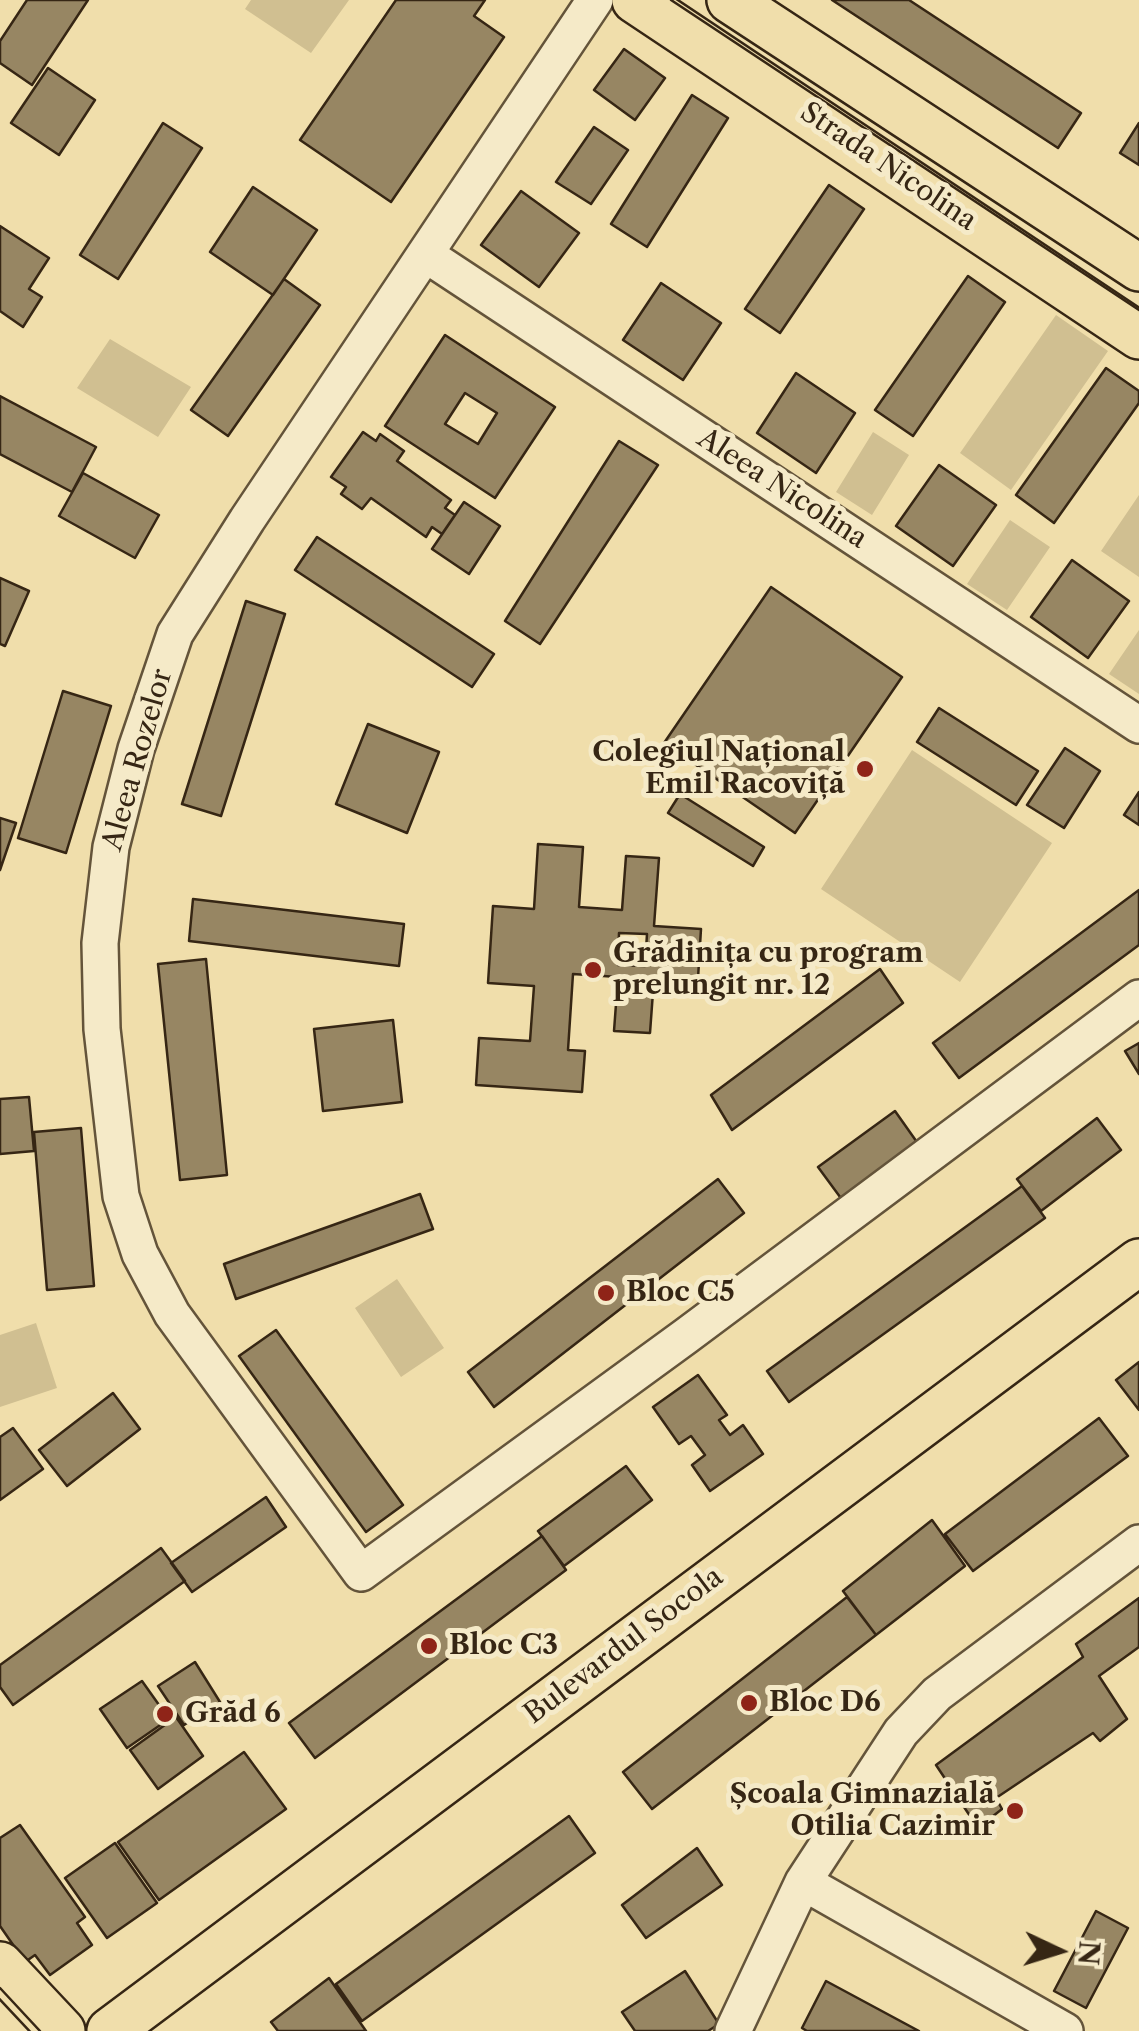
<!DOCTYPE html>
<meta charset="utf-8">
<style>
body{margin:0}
#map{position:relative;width:1139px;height:2031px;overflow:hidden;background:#f0deab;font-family:"Libre Caslon Text",serif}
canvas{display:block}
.north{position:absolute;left:1009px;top:1901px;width:100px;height:100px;-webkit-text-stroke:8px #f5eac8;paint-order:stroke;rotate:94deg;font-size:28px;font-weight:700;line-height:40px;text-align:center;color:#362614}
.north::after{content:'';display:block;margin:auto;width:35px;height:45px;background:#362614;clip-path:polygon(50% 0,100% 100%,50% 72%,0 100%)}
</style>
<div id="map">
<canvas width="1139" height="2031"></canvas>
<div class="north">N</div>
</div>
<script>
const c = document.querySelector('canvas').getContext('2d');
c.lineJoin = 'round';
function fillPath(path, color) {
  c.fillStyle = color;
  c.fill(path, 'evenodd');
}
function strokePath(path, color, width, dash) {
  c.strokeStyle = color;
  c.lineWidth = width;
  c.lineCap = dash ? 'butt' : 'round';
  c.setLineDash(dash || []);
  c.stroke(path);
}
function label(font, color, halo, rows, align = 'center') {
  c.font = font + ' "Libre Caslon Text",serif';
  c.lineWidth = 10;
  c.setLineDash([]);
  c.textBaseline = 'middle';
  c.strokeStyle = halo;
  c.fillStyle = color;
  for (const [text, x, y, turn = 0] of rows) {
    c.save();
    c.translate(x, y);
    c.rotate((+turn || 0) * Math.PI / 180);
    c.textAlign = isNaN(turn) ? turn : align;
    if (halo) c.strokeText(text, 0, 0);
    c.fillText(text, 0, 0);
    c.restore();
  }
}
fillPath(new Path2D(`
 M 251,0 L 349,0 L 311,53 L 245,9 Z
 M 1056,315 L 1108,351 L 1011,490 L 960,453 Z
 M 110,339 L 191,387 L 158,437 L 77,388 Z
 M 873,432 L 909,455 L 872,515 L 836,492 Z
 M 1139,495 L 1139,577 L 1101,551 Z
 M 1010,520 L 1050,547 L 1007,610 L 967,584 Z
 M 1139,630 L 1139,694 L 1109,674 Z
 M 912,750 L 1052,843 L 960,982 L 821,889 Z
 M 397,1279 L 444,1348 L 401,1377 L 355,1308 Z
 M 36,1323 L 57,1388 L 0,1407 L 0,1335 Z`), '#d0bf91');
const building = new Path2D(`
 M 27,0 L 88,0 L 32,85 L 0,63 L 0,41 Z
 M 396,0 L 485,0 L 474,16 L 504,37 L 391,202 L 300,140 Z
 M 832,0 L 909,0 L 1081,113 L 1058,148 Z
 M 624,49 L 665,78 L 635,120 L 594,90 Z
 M 48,68 L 95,100 L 59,155 L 11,123 Z
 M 692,95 L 728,118 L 647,247 L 611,224 Z
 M 163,123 L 202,148 L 118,279 L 80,255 Z
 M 1139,123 L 1139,165 L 1120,153 Z
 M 594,127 L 628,150 L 591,204 L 556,182 Z
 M 829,185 L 864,209 L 780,333 L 745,309 Z
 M 253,187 L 317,230 L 273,295 L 210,252 Z
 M 521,191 L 579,233 L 539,287 L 481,245 Z
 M 0,226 L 49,258 L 29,289 L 42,297 L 23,327 L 0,311 Z
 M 968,276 L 1005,302 L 913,436 L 875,410 Z
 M 284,279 L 320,305 L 228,436 L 191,410 Z
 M 661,283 L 721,323 L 683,380 L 623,340 Z
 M 445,335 L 555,407 L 495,498 L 385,426 ZM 465,393 L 497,413 L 478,444 L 445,424 Z
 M 1106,368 L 1139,391 L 1139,403 L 1054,523 L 1016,495 Z
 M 796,373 L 855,413 L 816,473 L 757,433 Z
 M 0,396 L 96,447 L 72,492 L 0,454 Z
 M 363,432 L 376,441 L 380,434 L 404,451 L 397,461 L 451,500 L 445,508 L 455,515 L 442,534 L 432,527 L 426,537 L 371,498 L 362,509 L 341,494 L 346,487 L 331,477 Z
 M 619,441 L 658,465 L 540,644 L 505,621 Z
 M 939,465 L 996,505 L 953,566 L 896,526 Z
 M 83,473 L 159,515 L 135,558 L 59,516 Z
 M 464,502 L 500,526 L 469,574 L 432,549 Z
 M 317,537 L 494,654 L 472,687 L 295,570 Z
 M 1072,560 L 1129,601 L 1088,658 L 1031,617 Z
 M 0,578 L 29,591 L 5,646 L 0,644 Z
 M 771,587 L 902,677 L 795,833 L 664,743 Z
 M 246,601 L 285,614 L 221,816 L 182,804 Z
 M 63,691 L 111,706 L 66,853 L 18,838 Z
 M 939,708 L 1038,771 L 1016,805 L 917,742 Z
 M 368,724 L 439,752 L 407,833 L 336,804 Z
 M 1065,748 L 1100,771 L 1064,828 L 1027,805 Z
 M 1139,792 L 1139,825 L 1124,815 Z
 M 680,794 L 764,847 L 753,866 L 668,813 Z
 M 0,818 L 16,823 L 0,870 Z
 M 538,844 L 583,847 L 579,907 L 622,910 L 626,856 L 659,858 L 654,926 L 701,929 L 697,995 L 653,992 L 650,1033 L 614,1031 L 618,977 L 573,974 L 568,1050 L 585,1051 L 582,1092 L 476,1085 L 479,1038 L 530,1041 L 534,986 L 488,983 L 493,906 L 534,909 ZM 619,933 L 647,934 L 645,966 L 618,965 Z
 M 1139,890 L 1139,945 L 959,1078 L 933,1043 Z
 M 193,899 L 404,924 L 399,966 L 189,941 Z
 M 206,959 L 227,1175 L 180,1180 L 158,964 Z
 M 880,969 L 903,1003 L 732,1130 L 711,1095 Z
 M 393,1020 L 402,1102 L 323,1111 L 314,1029 Z
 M 1139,1043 L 1139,1074 L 1125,1051 Z
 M 29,1097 L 34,1151 L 0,1154 L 0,1099 Z
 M 895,1111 L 919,1145 L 843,1201 L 818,1167 Z
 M 1097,1118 L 1121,1150 L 1041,1211 L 1017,1179 Z
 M 81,1128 L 94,1286 L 47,1290 L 34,1132 Z
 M 718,1179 L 744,1213 L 494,1407 L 468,1372 Z
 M 1022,1186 L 1045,1218 L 789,1402 L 767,1371 Z
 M 420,1194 L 433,1229 L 236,1299 L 224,1264 Z
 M 276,1330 L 403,1505 L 366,1532 L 239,1356 Z
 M 1139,1362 L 1139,1410 L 1116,1380 Z
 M 698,1375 L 727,1415 L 719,1420 L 730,1435 L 743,1425 L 763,1454 L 710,1491 L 692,1465 L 705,1455 L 691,1436 L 679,1444 L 653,1407 Z
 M 113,1393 L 140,1429 L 67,1486 L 39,1450 Z
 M 1099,1418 L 1128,1456 L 973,1571 L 945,1534 Z
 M 13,1428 L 43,1469 L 0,1500 L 0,1437 Z
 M 626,1466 L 652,1500 L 564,1566 L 538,1531 Z
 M 266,1497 L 286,1527 L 192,1592 L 171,1563 Z
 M 932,1520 L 965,1566 L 876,1635 L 843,1591 Z
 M 542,1536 L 566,1570 L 315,1758 L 289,1723 Z
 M 161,1548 L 185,1581 L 13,1705 L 0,1687 L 0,1665 Z
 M 847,1597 L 876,1635 L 652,1809 L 623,1772 Z
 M 1139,1598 L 1139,1647 L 1099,1676 L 1127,1719 L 1100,1741 L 1093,1733 L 996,1798 L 1002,1809 L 978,1828 L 936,1765 L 1083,1657 L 1076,1644 Z
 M 195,1662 L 220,1702 L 184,1725 L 158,1686 Z
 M 142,1681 L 169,1719 L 127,1748 L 100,1709 Z
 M 176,1717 L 203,1756 L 158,1789 L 130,1750 Z
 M 244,1752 L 286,1809 L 159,1900 L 118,1842 Z
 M 569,1816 L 595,1853 L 362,2021 L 336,1984 Z
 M 20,1825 L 85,1917 L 77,1923 L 92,1945 L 50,1975 L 35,1955 L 25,1962 L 0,1926 L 0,1838 Z
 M 115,1843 L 157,1903 L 107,1938 L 65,1878 Z
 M 697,1848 L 722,1885 L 646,1938 L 622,1905 Z
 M 1096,1911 L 1128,1928 L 1086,2008 L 1054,1991 Z
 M 685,1971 L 719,2024 L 708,2031 L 635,2031 L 622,2012 Z
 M 329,1978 L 366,2031 L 278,2031 L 271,2022 Z
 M 826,1981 L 919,2031 L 807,2031 L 802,2028 Z`);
fillPath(building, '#978663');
strokePath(building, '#362614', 2.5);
const minor = new Path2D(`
 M 595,0 L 247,520 L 175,634 L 136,749 L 111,847 L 100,943 L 102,1029 L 121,1196 L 140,1254 L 172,1314 L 361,1573 L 686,1336 L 1139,998
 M 425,254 L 1139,725
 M 803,1882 L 1065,2031
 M 733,2031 L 803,1882 L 901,1732 L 937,1694 L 1139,1543`);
const major = new Path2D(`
 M 635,0 L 1139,336
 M 730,0 L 1139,268
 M 0,1965 L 62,2031
 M 110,2031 L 1139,1262`);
strokePath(minor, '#64543a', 40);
strokePath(major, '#362614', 50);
strokePath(minor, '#f5eac8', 35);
strokePath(major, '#f0deab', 45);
strokePath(new Path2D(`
 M 671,0 L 1139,310
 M 0,1988 L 40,2031`), '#362614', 2.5);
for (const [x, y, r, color] of [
 [865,769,10,"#8f2418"],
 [593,970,10,"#8f2418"],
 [606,1293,10,"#8f2418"],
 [429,1646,10,"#8f2418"],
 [749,1703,10,"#8f2418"],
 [165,1714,10,"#8f2418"],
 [1015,1811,10,"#8f2418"]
]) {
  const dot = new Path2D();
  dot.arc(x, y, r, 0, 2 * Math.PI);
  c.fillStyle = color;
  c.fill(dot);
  strokePath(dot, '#f5eac8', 4);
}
label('28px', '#362614', '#f5eac8', [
 ["Strada Nicolina",888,167,34],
 ["Aleea Nicolina",782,489,33],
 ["Aleea Rozelor",138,760,-74],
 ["Bulevardul Socola",624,1646,-37]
]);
label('bold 28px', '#362614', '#f5eac8', [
 ["Colegiul Național",845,753,"right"],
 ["Emil Racoviță",845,785,"right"],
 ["Grădinița cu program",613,954],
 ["prelungit nr. 12",613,986],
 ["Bloc C5",626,1293],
 ["Bloc C3",449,1646],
 ["Bloc D6",769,1703],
 ["Grăd 6",185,1714],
 ["Școala Gimnazială",995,1795,"right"],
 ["Otilia Cazimir",995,1827,"right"]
], 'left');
</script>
